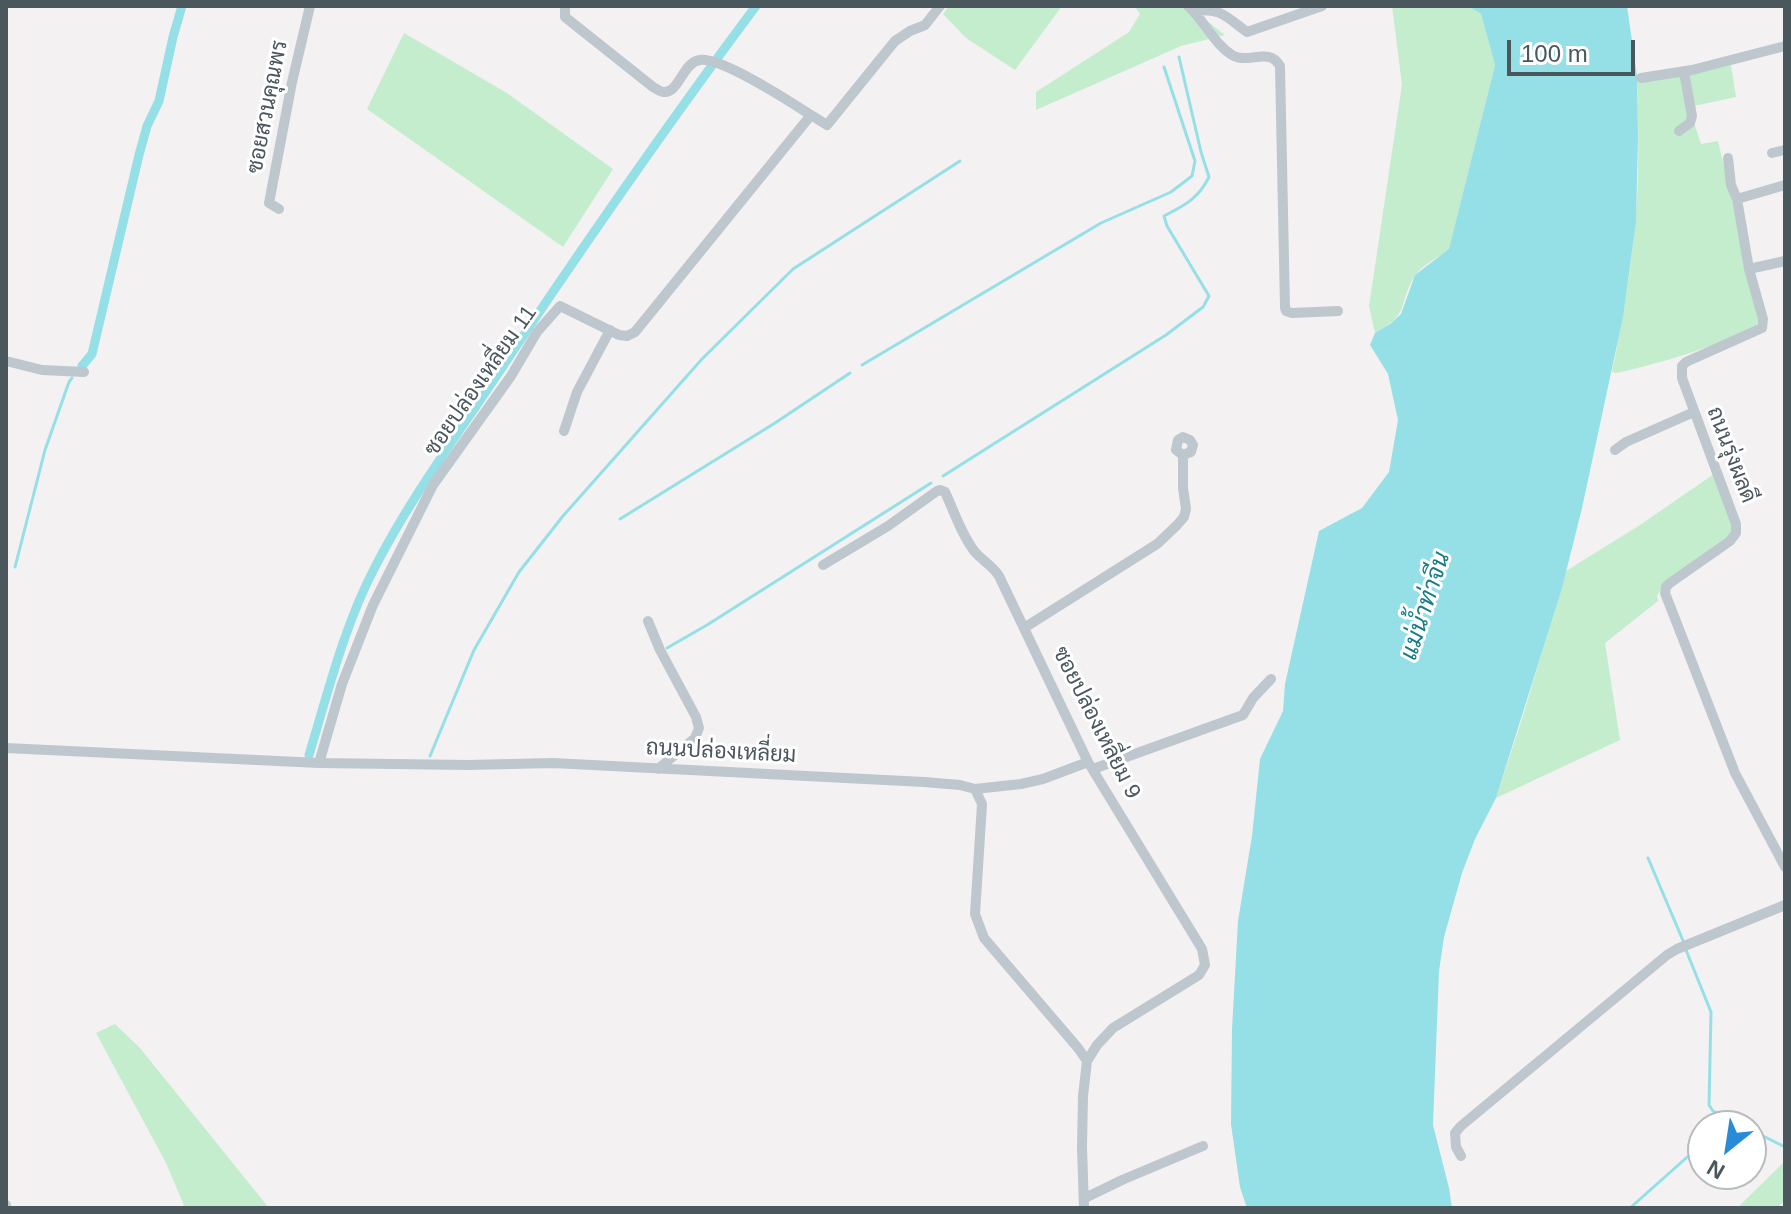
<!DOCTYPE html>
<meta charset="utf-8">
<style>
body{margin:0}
#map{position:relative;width:1791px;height:1214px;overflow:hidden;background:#f3f1f2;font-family:Arial,sans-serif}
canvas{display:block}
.frame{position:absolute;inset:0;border:8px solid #4a575d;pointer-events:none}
.north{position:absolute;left:1687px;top:1110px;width:80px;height:80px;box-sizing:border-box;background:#fff;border:2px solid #b7bcbe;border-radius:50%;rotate:210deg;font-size:22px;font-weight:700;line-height:32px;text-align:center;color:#4a575d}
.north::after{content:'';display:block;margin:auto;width:28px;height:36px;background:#278bd8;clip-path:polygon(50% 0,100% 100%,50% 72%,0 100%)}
.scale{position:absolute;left:1507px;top:40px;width:128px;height:36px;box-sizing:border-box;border:4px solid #4a575d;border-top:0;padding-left:10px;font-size:24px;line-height:28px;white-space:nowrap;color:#4a575d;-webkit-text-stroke:6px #fff;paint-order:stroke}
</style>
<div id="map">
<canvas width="1791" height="1214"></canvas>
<div class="frame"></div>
<div class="north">N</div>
<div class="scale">100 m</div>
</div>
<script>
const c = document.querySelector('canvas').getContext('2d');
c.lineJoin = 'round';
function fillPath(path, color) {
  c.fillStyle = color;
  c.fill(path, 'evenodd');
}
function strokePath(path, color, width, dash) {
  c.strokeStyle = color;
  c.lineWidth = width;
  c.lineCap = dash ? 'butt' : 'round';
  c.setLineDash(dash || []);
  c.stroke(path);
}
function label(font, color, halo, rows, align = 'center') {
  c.font = font + ' Arial,Sarabun,sans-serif';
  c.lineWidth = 6;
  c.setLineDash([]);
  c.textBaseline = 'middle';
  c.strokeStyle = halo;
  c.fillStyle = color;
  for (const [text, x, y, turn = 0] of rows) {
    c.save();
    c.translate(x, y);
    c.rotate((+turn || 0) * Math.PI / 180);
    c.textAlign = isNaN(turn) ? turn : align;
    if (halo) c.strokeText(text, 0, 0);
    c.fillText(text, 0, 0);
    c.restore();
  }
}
fillPath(new Path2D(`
 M 949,6 L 1062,6 L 1015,70 L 966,38 L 943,14 Z
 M 1134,6 L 1188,6 L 1225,35 L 1181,46 L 1036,110 L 1036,92 L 1129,32 L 1140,14 Z
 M 1392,6 L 1468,6 L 1481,14 L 1495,65 L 1449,250 C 1439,257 1420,266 1414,277 C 1397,307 1411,313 1375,333 L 1369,306 L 1402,85 Z
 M 404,33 L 507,93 L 613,169 L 563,247 L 367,109 Z
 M 1731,65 L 1736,97 L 1689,107 L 1701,144 L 1718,141 L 1759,316 L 1756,326 C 1710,349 1667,361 1617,373 L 1612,372 C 1622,323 1630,275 1635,225 C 1640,176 1638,126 1637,76 L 1677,77 Z
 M 1714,474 L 1734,524 L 1731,537 L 1663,585 L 1657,596 L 1658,601 L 1605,643 L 1620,740 L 1496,798 L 1522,719 L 1566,571 L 1640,525 Z
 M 115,1024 L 140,1048 L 269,1208 L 185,1208 L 166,1163 L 96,1033 Z
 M 1785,1161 L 1785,1200 L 1777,1208 L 1737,1208 Z`), '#c4edce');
fillPath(new Path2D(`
 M 1468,6 L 1627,6 L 1637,76 L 1638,139 L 1636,222 L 1623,317 L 1582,508 L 1562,588 L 1496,798 L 1475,839 L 1462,873 L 1444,937 L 1439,971 L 1433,1125 L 1449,1188 L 1452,1208 L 1247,1208 L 1240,1187 L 1231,1124 L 1232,1029 L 1238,921 L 1252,836 L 1260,759 L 1283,711 L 1285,684 L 1319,531 L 1362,508 L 1389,472 L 1398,420 L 1388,374 L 1370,345 L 1375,333 L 1390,324 L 1401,314 L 1415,275 L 1449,249 L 1495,65 L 1481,14 Z`), '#94e0e6');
strokePath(new Path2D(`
 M 862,365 L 1101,223 L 1171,192 L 1192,176 L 1195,161 L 1164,67
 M 943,476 L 1166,335 L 1203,307 L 1209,296 L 1167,226 L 1164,216 C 1185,205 1198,199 1209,177 L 1201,152 L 1179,57
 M 620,519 L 775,423 L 850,373
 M 15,567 L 45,450 L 69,382 L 72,378
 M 667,648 L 707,625 L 931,483
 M 430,756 L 474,650 L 519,572 L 563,516 L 702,359 L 793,269 L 960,161
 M 1648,858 L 1684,943
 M 1686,950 L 1711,1012 L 1709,1105 L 1713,1111 L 1743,1126
 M 1722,1126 L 1729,1119
 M 1751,1130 L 1785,1147
 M 1630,1208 L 1703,1143`), '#94e0e6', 3);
strokePath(new Path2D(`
 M 82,366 L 92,354 L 139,155 L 147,126 L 159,101 L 173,37 L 182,6
 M 309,755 C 328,692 344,626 375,567 C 412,495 461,430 505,363 C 586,242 669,122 756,6`), '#94e0e6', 9);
strokePath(new Path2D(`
 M 565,6 L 565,17 L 653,87 C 657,89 660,92 664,92 C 679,93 683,62 700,60 C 722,57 790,102 811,115
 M 1188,6 C 1204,20 1214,44 1232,55 C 1248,65 1269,46 1280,66 L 1285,308 L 1286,311 L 1292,313 L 1338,311
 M 1193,11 C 1221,7 1226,17 1247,32 L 1322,6
 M 1641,78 L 1692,70 L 1785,46
 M 1679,131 L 1690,123 L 1692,116 L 1684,72
 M 1772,153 L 1785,150
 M 1728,158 L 1731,185 L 1737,199
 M 1785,185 L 1737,199 L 1749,269 L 1763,319 L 1762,328 L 1686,362 L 1682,366 L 1682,378 L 1736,524 L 1736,533 L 1730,541 L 1670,583 L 1666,587 L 1665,593 L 1735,773 L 1785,867
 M 279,209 L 269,203 L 292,82 L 310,6
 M 1749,269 L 1785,261
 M 6,361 L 42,370 L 84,372
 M 564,431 L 577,392 L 610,330
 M 1615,450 L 1626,442 L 1694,412
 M 823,565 L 888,526 L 937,491 L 940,490 L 945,492 C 954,511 962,536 975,552 C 983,561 993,566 999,576 L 1088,762 L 1202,949 L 1205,965 L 1199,975 L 1113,1028 L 1097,1045 L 1087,1061
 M 648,621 L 660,650 L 696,717 L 699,728 L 695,738 L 658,769
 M 1024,628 L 1157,544 L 1177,525 L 1184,517 L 1186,509 L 1183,488 L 1183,455 L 1176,450 L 1178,440 L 1183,437 L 1190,440 L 1193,445 L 1191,452 L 1183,455
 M 6,748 L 319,763 L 468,765 L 553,763 L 924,782 L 960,785 L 975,789 L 982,804 L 975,914 L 984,938 L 1078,1048 L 1087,1061 L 1083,1096 L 1082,1147 L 1084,1208
 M 319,763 L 342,684 L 373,605 L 433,485 L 511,376 L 537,332 L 560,306 L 619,335 L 627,336 L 635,332 L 811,115 L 827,125 L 895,41 L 910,31 L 925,25 L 940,6
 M 1093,769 L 1243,715 L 1253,698 L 1271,679
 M 975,789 L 1021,784 L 1043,779 L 1088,762
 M 1461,1156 L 1456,1147 L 1455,1133 L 1461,1126 L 1667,955 L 1677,949 L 1785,905
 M 1085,1198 L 1122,1180 L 1203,1146
 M 6,1205 L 6,1208`), '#bec7cd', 10);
label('22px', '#4a575d', '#fff', [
 ["ซอยสวนคุณพร",268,107,-79],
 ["ซอยปล่องเหลี่ยม 11",481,381,-55],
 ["ถนนรุ่งผลดี",1731,455,69],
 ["ซอยปล่องเหลี่ยม 9",1096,723,63],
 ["ถนนปล่องเหลี่ยม",721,752,3]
]);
label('italic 24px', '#167d87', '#fff', [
 ["แม่น้ำท่าจีน",1426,606,-72]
]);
</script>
